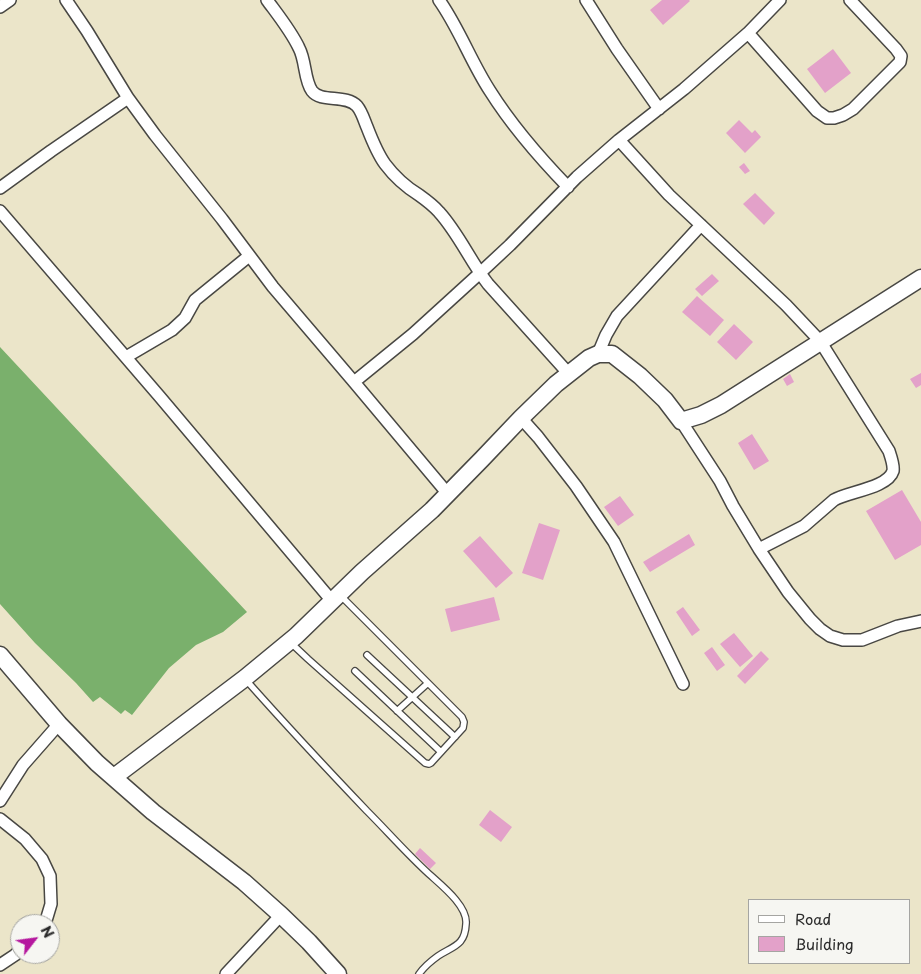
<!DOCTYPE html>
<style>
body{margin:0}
#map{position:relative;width:921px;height:974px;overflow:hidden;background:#ebe5c9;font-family:"Playpen Sans",sans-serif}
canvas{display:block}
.legend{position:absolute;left:748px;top:899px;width:162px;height:65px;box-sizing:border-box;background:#f6f6f2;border:1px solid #a5a5a2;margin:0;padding:6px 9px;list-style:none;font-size:15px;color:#2b2b2b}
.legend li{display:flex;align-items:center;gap:10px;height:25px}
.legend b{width:25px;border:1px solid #a5a5a2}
.north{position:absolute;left:10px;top:914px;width:50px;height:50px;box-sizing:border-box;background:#f6f6f2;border:1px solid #a5a5a2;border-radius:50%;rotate:60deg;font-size:14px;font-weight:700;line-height:20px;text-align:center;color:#2b2b2b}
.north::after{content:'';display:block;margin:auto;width:18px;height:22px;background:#b5179e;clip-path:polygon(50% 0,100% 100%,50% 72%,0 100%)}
</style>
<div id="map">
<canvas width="921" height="974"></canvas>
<ul class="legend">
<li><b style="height:6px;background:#fff"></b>Road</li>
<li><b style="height:14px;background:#e3a1c9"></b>Building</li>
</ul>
<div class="north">N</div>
</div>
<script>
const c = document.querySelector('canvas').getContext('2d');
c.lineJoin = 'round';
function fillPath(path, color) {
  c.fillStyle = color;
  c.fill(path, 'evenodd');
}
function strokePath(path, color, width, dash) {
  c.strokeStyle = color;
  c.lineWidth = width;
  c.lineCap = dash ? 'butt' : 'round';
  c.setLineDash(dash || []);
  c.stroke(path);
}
fillPath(new Path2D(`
 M 0,347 L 247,612 L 223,632 L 196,645 L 169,668 L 132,715 L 125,710 L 121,714 L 100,697 L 93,702 L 76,683 L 35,643 L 0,604 Z`), '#7ab06c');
fillPath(new Path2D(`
 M 662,0 L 689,0 L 690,1 L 663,25 L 650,10 Z
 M 833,49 L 851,73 L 825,93 L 807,69 Z
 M 739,120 L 752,133 L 755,130 L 761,137 L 745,153 L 726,133 Z
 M 744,163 L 750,171 L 745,174 L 739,167 Z
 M 755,193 L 775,213 L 764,225 L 743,204 Z
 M 712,274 L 719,281 L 702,296 L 695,289 Z
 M 697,296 L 724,320 L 710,336 L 682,312 Z
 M 734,324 L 753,342 L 736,360 L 717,342 Z
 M 921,373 L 921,385 L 916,388 L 910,379 Z
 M 790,374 L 794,382 L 787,386 L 783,379 Z
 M 752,434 L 769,461 L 754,470 L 738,443 Z
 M 902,490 L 921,522 L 921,545 L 895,560 L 866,511 Z
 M 620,496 L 634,515 L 618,526 L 604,507 Z
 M 539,523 L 560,530 L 543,580 L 522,573 Z
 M 689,534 L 695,545 L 650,572 L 643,562 Z
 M 480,536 L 513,573 L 496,588 L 463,551 Z
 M 494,597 L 500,620 L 451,632 L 445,609 Z
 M 683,607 L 700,630 L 692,636 L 676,612 Z
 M 734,633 L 753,656 L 740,667 L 720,644 Z
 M 712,647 L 725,665 L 717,671 L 704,653 Z
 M 761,651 L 769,659 L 745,684 L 737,676 Z
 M 490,810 L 512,827 L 501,842 L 479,825 Z
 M 420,848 L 436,863 L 430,869 L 415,854 Z`), '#e3a1c9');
const lane = new Path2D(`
 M 291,643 L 308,659 L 425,763 L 429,764 L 431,763 L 463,728 L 464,722 L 462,717 L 340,595
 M 367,655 L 455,737
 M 355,671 L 441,752
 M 246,680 C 286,725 326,768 367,811 C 388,832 407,854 429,874 C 441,885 468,906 466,924 C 465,946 453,946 438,956 C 431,961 424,967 419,974
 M 397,711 L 428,683`);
const street = new Path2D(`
 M 66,0 L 87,31 L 128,98 L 155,135 L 222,219 L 273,287 L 354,382 L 448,494
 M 267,0 C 278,15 291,31 299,48 C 306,61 304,80 312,91 C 321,103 346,94 357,106 C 362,112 364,120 367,127 C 372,140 377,153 385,164 C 394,176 406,187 419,195 C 426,200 433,205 439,212 C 459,234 470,261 488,284 L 569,374
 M 439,0 C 459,28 471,62 490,91 C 512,126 539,157 568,187
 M 586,0 L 617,49 L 659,109
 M 0,7 L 10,0
 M 748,33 L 817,111 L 827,118 L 834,118 L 843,115 L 853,109 L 900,62 L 901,56 L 896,49 L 850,0
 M 619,140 L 669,195 L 786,305 L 820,341 L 889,451 C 891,457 894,465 893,471 C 888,488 847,492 834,500 L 804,526 L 759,549
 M 0,188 L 51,151 L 128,98
 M 0,211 L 160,397 L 332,601
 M 598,354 L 606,335 L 617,316 L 701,225
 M 126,357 L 172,330 L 185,318 L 195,300 L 249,256
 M 354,382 L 413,334 L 480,273 L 510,245 L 577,177 L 619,140 L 684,89 L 748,33 L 780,0
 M 521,418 L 538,437 L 576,486 L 614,542 L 683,684
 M 681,421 L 720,481 L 733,506 L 759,549 L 788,592 L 810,619 L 820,629 L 830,636 L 843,640 L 862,640 L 898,626 L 921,621
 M 0,801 L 23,765 L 59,724
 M 0,819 L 25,839 L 42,859 L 50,876 L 51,904 L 45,924
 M 0,965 L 15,955 L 20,950
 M 226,974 L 281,915`);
const secondary = new Path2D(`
 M 0,655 L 59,724 L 97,763 L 153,812 L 244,882 L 281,915 L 309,942 L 338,974
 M 114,777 L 245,678 L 296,636 L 362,572 L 432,510 L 482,459 L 521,418 L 556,384 L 589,358 L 598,354 L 612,354 L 640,376 L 665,400 L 681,421 L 701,415 L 721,405 L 921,278`);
strokePath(lane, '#484743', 8);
strokePath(street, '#484743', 14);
strokePath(secondary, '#484743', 19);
strokePath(lane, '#fff', 5.5);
strokePath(street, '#fff', 11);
strokePath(secondary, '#fff', 16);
</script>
